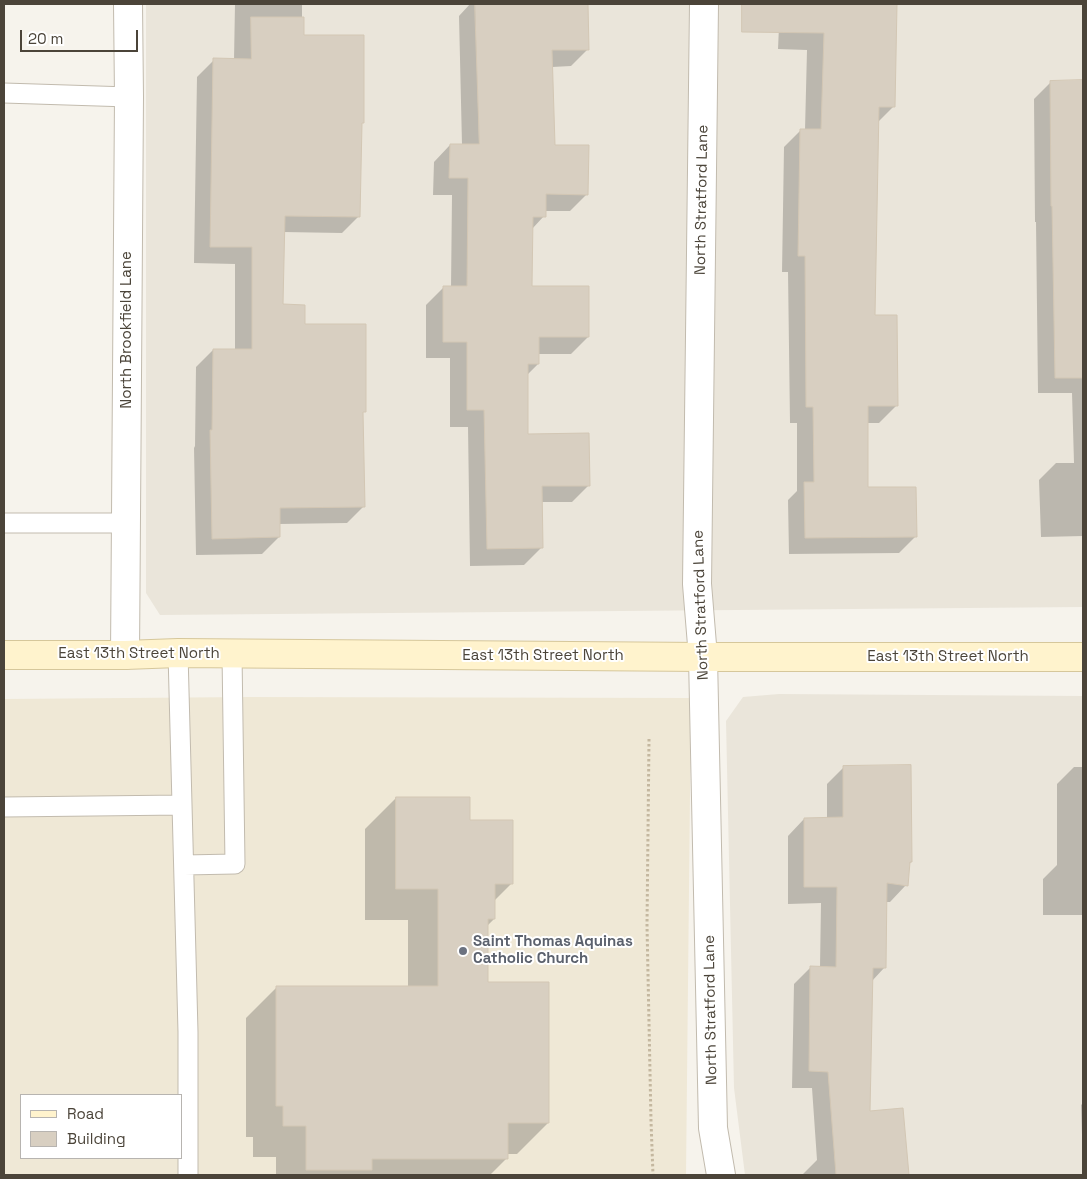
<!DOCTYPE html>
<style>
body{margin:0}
#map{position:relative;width:1087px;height:1179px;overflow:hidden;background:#f6f3ec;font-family:"Space Grotesk",sans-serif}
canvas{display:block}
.frame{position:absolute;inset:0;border:5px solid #4b4439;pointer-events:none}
.legend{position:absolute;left:20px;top:1094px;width:162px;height:65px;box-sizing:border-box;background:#fff;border:1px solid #b7b4b0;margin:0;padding:6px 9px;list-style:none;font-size:15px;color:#4b4439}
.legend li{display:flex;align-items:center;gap:10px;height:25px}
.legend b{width:25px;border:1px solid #b7b4b0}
.scale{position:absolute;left:20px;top:30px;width:118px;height:22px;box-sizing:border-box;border:2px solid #4b4439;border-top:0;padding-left:6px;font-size:15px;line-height:18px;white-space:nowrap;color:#4b4439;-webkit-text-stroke:4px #fff;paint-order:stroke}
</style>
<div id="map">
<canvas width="1087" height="1179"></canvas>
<div class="frame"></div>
<ul class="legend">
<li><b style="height:6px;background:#fff3cd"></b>Road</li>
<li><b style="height:14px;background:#d8cfc1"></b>Building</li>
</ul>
<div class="scale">20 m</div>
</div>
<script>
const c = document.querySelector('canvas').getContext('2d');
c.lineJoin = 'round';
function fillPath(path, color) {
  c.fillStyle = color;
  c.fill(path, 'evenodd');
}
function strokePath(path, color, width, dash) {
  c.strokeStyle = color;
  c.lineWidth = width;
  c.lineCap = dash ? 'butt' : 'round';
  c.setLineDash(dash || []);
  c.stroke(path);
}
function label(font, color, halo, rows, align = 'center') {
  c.font = font + ' "Space Grotesk",sans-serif';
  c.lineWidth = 4;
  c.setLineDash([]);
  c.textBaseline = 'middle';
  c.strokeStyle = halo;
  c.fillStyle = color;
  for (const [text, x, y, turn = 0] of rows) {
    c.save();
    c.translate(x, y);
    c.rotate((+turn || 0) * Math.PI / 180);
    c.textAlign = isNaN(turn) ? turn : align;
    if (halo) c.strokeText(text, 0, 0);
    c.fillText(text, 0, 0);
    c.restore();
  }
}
fillPath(new Path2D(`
 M 146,4 L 1083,4 L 1083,607 L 160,615 L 146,593 Z
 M 779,694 L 1083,696 L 1083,1175 L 745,1175 L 734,1088 L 726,721 L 743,697 Z`), '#eae5da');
fillPath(new Path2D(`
 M 249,697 L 691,698 L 686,1175 L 4,1175 L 4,699 ZM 21,1095 L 181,1095 L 181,1158 L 21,1158 Z`), '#efe8d6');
fillPath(new Path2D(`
 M 235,4 L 302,4 L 302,37 L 360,125 L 359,216 L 342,233 L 283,232 L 282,306 L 303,325 L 364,411 L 362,413 L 364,506 L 347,523 L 279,524 L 279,537 L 262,554 L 196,555 L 194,448 L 195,446 L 196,367 L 213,350 L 235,350 L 235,264 L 194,263 L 197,77 L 214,60 L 234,60 Z
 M 470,4 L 587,4 L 588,49 L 571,66 L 552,67 L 553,146 L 587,194 L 570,211 L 545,211 L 544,216 L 532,229 L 531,288 L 588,337 L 571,354 L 538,354 L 538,364 L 527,375 L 527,435 L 589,485 L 572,502 L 541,502 L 541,548 L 524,565 L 470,566 L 468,427 L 450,427 L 450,358 L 426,358 L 426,305 L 443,288 L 451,288 L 452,195 L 433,195 L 434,162 L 450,145 L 462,145 L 459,16 Z
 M 780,4 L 896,4 L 893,107 L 877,123 L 874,316 L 896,406 L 879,423 L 867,423 L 867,488 L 916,536 L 899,553 L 789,554 L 788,500 L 797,491 L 797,423 L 790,423 L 788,272 L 782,272 L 784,147 L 801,130 L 805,130 L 807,50 L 778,49 Z
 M 1051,82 L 1083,82 L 1083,536 L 1041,537 L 1039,480 L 1056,463 L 1074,463 L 1072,393 L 1038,393 L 1036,222 L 1035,222 L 1034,99 Z
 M 844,767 L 911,862 L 909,864 L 906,885 L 890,902 L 885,902 L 884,968 L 872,981 L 869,1112 L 902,1109 L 908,1175 L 802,1175 L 817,1160 L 812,1088 L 792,1088 L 794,984 L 811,967 L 820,967 L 821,903 L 788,904 L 788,836 L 804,819 L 827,819 L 827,784 Z
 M 1074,767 L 1083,767 L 1083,915 L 1043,915 L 1043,879 L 1057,865 L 1057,784 Z
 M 396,798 L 468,821 L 512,883 L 494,901 L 494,919 L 487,926 L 487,984 L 548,1123 L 517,1154 L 507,1154 L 507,1158 L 490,1175 L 276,1175 L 276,1157 L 253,1157 L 253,1137 L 246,1137 L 246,1018 L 277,987 L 408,987 L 408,920 L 365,920 L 365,829 Z
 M 1083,1103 L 1083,1165 L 1081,1105 Z`), '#0003');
const building = new Path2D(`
 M 475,4 L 588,4 L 589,50 L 552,50 L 555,145 L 589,145 L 588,195 L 546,194 L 546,217 L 533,217 L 532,286 L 589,286 L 589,337 L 539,337 L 539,364 L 528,364 L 528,434 L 589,433 L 590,486 L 542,486 L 543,548 L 487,549 L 484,410 L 467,410 L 467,342 L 443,342 L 443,286 L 467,286 L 468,178 L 449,178 L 450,144 L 479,144 Z
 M 742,4 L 897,4 L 895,107 L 879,107 L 875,315 L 897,315 L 898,406 L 868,406 L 868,487 L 916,487 L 917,537 L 805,538 L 804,482 L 814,482 L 813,407 L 806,407 L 805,256 L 798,256 L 800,129 L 821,129 L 824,33 L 742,32 Z
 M 251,17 L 304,17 L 304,35 L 364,35 L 364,123 L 362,123 L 360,217 L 285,216 L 283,304 L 305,305 L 305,324 L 366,324 L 366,412 L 363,412 L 365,507 L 280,508 L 280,537 L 212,539 L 210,430 L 212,430 L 213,349 L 252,349 L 252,247 L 210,247 L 213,58 L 251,59 Z
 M 1083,80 L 1083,378 L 1055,378 L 1052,206 L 1051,206 L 1050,81 Z
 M 911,765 L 912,862 L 910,862 L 908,886 L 887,883 L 886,968 L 873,968 L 870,1111 L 903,1108 L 909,1175 L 836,1175 L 828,1072 L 809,1071 L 810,966 L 836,967 L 837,887 L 804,887 L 804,818 L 843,817 L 843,766 Z
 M 396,797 L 470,797 L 470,820 L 513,820 L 513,884 L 495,884 L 495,919 L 488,919 L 488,982 L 549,982 L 549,1123 L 508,1123 L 508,1159 L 372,1159 L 372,1170 L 306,1170 L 306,1126 L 283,1126 L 283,1106 L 276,1106 L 276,986 L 438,986 L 438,889 L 396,889 Z`);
fillPath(building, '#d8cfc1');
strokePath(building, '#d3c7b4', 1);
const lane = new Path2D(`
 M 4,93 L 129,97
 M 4,523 L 126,523
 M 178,653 L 188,1032 L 188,1175
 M 4,807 L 182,805
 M 184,865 L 235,864 L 232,654`);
const street = new Path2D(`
 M 704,4 L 697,584 L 703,657 L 713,1128 L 721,1175
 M 125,655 L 129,97 L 128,4`);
const secondary = new Path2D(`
 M 4,655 L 125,655 L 178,653 L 703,657 L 1083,657`);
strokePath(lane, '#c2bbae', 21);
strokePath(street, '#c2bbae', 30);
strokePath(secondary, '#d6c79b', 30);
strokePath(new Path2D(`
 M 649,739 L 647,925 L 651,1121 L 653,1175`), '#c4b79f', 3, [2.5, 2.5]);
strokePath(lane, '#fff', 19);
strokePath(street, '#fff', 28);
strokePath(secondary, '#fff3cd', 28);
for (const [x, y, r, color] of [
 [463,951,5,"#6b7280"]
]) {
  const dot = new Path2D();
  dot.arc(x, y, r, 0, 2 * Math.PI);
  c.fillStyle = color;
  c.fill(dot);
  strokePath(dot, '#fff', 2);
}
label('15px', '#4b4439', '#fff', [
 ["North Stratford Lane",702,200,-89],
 ["North Brookfield Lane",127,330,-90],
 ["North Stratford Lane",701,605,-92],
 ["East 13th Street North",139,654],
 ["East 13th Street North",543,656],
 ["East 13th Street North",948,657],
 ["North Stratford Lane",711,1010,-91]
]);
label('bold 15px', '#5b616d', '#fff', [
 ["Saint Thomas Aquinas",473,942],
 ["Catholic Church",473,959]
], 'left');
</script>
